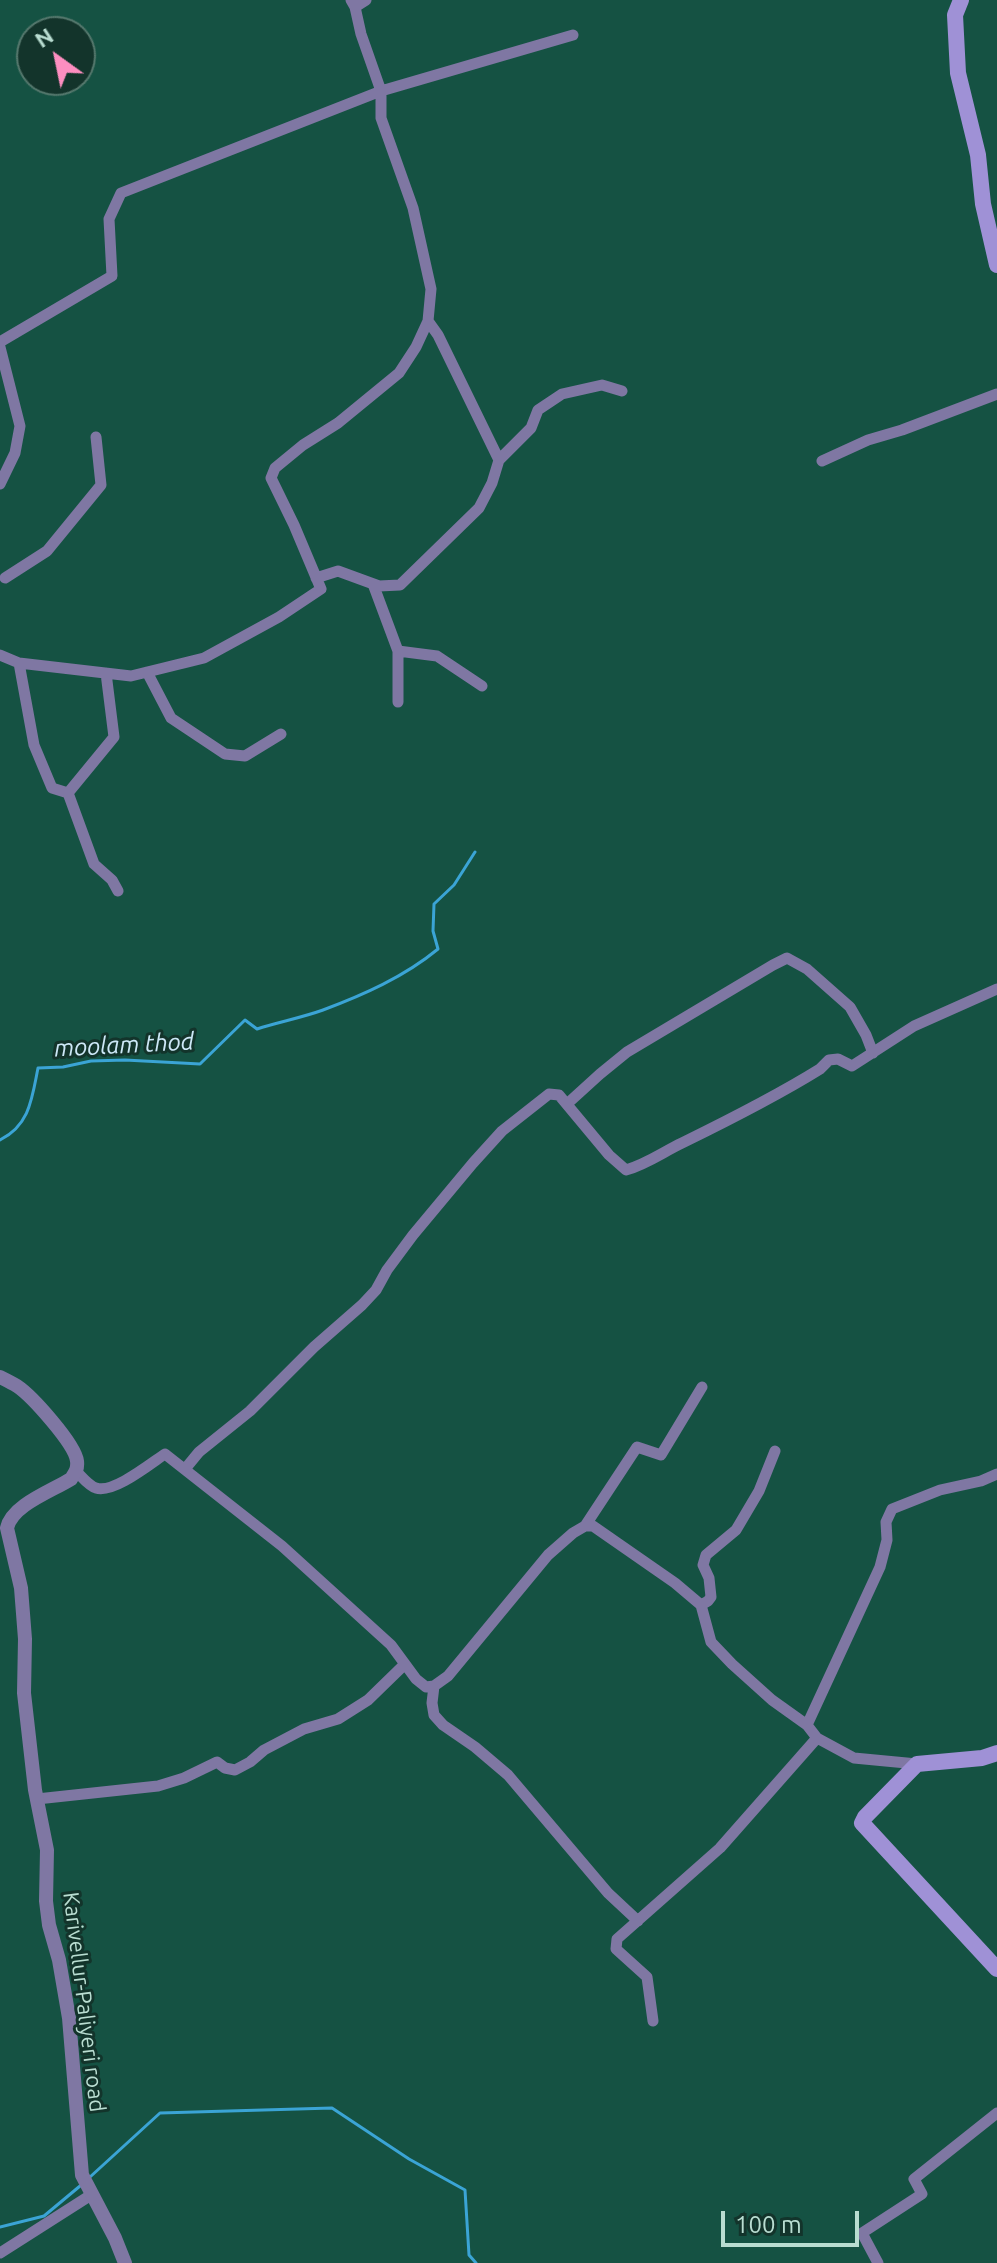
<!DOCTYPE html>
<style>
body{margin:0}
#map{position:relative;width:997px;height:2263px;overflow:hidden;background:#155243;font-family:Ubuntu,sans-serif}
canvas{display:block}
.north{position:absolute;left:16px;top:16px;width:80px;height:80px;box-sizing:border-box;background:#13342b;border:2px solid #55786d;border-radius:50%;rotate:327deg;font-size:22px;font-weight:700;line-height:32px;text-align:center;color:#b9ddd1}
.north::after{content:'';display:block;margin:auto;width:28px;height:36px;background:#fd8ec0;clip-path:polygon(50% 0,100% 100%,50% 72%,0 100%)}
.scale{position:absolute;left:721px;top:2211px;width:138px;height:36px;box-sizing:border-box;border:4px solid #b9ddd1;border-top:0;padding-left:10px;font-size:24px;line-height:28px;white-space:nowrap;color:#b9ddd1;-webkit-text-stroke:6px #13342b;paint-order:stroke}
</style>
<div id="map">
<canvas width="997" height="2263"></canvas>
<div class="north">N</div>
<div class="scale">100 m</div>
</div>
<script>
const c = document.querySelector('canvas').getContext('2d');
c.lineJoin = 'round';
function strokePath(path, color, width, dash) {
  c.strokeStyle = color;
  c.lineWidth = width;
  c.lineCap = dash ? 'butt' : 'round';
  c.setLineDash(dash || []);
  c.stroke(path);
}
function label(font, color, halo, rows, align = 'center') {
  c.font = font + ' Ubuntu,sans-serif';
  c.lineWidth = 6;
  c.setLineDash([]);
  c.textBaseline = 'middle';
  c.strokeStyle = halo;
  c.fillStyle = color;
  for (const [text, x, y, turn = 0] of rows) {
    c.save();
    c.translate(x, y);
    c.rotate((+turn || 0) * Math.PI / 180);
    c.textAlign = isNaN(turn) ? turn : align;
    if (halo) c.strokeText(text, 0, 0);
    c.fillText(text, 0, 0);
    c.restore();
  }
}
strokePath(new Path2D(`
 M 0,1140 C 30,1125 32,1098 38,1068 L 63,1067 L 91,1061 L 125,1060 L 200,1064 L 245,1020 L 257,1029 C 278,1022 301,1018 323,1010 C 363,995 404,977 438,949 L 433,931 L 434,904 L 454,885 L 475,852
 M 90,2177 L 160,2113 L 332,2108 L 409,2159 L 465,2190 L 469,2255 L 476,2263
 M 0,2227 L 44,2216 L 80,2186`), '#3ba4d5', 3);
strokePath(new Path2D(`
 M 355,7 L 366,0
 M 428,321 L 438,335 L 499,460
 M 0,342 L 112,276 L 109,219 L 121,193 L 381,91 L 573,35
 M 0,347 L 20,426 L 15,453 L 0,484
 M 822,461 L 868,440 L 902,430 L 997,394
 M 5,578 L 47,551 L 101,485 L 96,437
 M 316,578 L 338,571 L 379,586 L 400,585 L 479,508 L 492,483 L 499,460 L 531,428 L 538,410 L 562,394 L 602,385 L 622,391
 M 373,584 L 398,651 L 398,702
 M 398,651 L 437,656 L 482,686
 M 0,655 L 19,663 L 131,676 L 204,658 L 279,617 L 321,589 L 294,525 L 271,478 L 275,468 L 303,445 L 338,423 L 399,373 L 416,347 L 428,321 L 431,289 L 413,208 L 381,118 L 381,91 L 361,34 L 355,7 L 351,0
 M 19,663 L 34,745 L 52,788 L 68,793 L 94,864 L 112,880 L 118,891
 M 147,672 L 171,718 L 225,754 L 245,756 L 281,734
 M 68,793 L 114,737 L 106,673
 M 567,1104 L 600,1074 L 627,1052 L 773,965 L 787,958 L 807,969 L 850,1007 L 866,1035 L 873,1053
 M 185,1469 L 199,1452 L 250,1411 L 314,1347 L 362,1305 L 376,1290 L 387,1270 L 413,1235 L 473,1163 L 502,1131 L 549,1094 L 559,1095 L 609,1155 L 626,1170 C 647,1164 663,1152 682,1143 C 729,1120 775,1097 820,1069 L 829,1060 L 838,1059 L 852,1066 L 914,1026 L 997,989
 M 76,1471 C 82,1477 89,1486 96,1488 C 113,1494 150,1464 165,1454 L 282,1546 L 391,1645 L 416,1679 L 426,1687 L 434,1686 L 448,1676 L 548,1555 L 573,1533 L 585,1526 L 593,1526 L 675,1583 L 701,1605 L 711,1642 L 732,1664 L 772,1700 L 807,1725 L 817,1738 L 854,1758 L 917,1764
 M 585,1526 L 637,1447 L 661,1455 L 702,1387
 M 701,1605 L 708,1601 L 711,1597 L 709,1578 L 703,1565 L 706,1555 L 736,1530 L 759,1491 L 775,1451
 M 434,1686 L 432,1703 L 434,1715 L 443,1725 L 475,1747 L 508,1775 L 608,1893 L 638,1921
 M 807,1725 L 880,1567 L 887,1540 L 886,1522 L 892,1509 L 940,1490 L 981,1481 L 997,1474
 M 37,1799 L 158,1786 L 184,1778 L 217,1762 L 225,1768 L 235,1770 L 250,1762 L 264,1750 L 304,1729 L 338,1719 L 368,1700 L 405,1664
 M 653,2021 L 647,1977 L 616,1949 L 617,1939 L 720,1848 L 817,1738
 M 0,2253 L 91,2195
 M 878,2263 L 862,2233 L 922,2194 L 914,2179 L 997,2113`), '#7f77a3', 11);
strokePath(new Path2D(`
 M 0,1377 C 6,1380 12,1383 17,1386 C 32,1396 75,1444 77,1461 C 78,1469 75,1473 71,1479 C 52,1491 12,1505 7,1528 L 21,1588 L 25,1639 L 24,1693 L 35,1790 L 47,1850 L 46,1901 L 49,1925 L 59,1960 L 69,2018 L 82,2175 L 115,2238 L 125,2263`), '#7f77a3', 14);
strokePath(new Path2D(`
 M 961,0 L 955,15 L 958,73 L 978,155 L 983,204 L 997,265
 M 997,1753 L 982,1758 L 917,1764 L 865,1817 L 862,1823 L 997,1969`), '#9f91d6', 16);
label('22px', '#b9ddd1', '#13342b', [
 ["Karivellur-Paliyeri road",84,2002,83]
]);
label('italic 24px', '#cde8f7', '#13342b', [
 ["moolam thod",124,1045,-3]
]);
</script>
